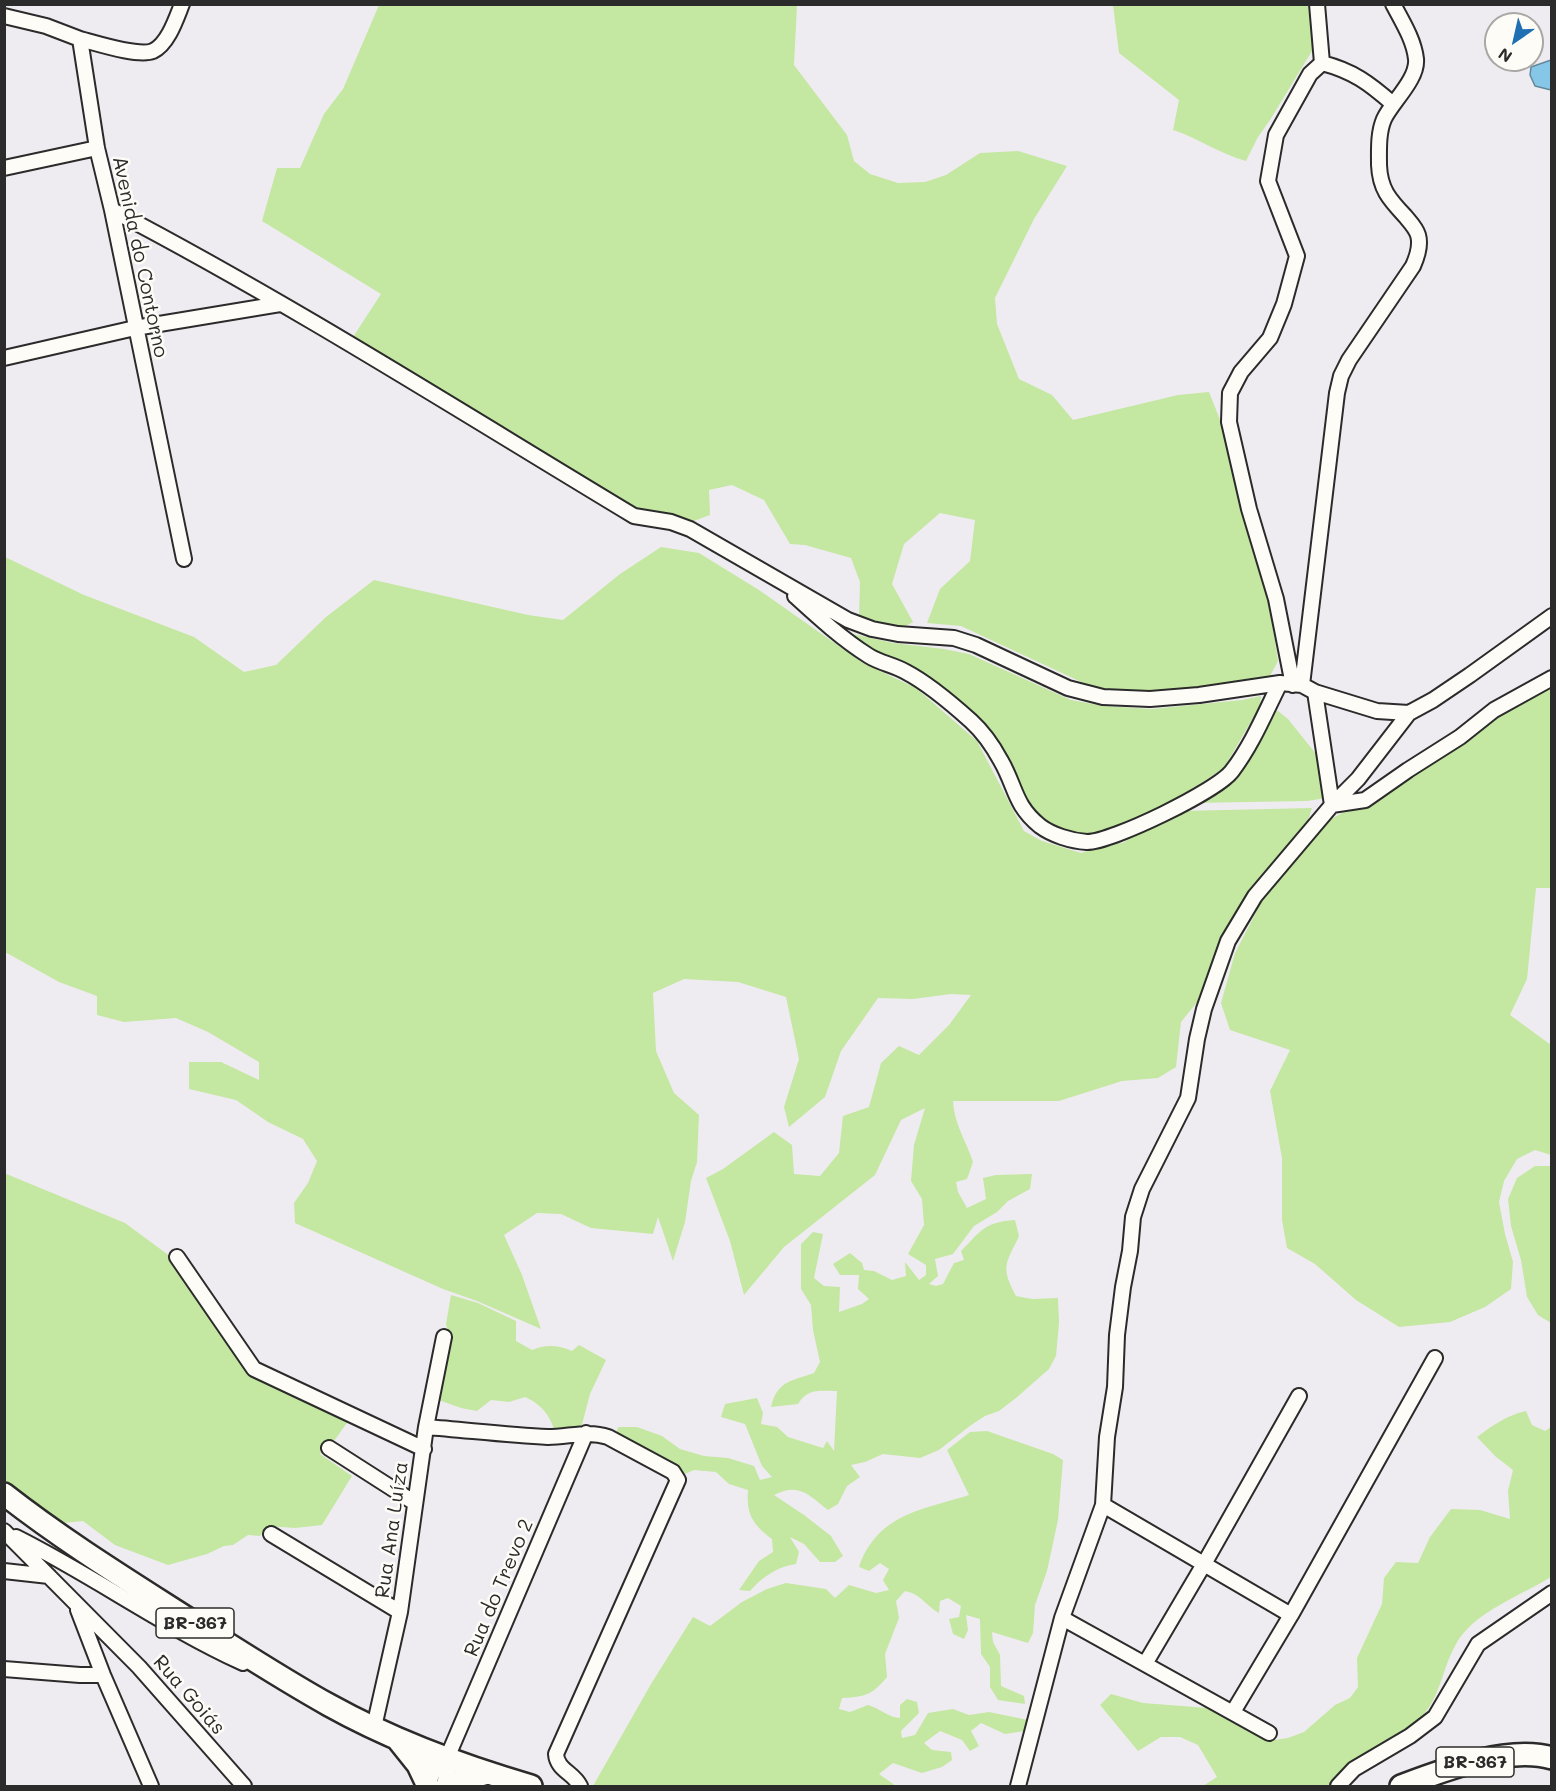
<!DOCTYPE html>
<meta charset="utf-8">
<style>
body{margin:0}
#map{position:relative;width:1556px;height:1791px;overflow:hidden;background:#efecf1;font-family:Mali,sans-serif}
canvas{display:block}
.frame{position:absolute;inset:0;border:6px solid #2b2b2b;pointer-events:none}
.north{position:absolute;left:1484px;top:12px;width:60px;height:60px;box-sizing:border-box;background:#fdfcf7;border:2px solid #a9a8a5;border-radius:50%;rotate:214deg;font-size:16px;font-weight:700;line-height:24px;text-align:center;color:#2b2b2b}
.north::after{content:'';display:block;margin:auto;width:21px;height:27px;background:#1f6fb2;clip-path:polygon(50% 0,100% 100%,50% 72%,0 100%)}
</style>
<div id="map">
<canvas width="1556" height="1791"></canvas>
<div class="frame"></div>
<div class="north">N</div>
</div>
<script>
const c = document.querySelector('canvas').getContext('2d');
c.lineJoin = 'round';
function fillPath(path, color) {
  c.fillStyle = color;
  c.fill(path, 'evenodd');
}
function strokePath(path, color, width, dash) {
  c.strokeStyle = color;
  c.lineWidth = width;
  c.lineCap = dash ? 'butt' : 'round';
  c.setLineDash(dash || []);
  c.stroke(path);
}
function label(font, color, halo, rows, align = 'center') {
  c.font = font + ' Mali,sans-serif';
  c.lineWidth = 5;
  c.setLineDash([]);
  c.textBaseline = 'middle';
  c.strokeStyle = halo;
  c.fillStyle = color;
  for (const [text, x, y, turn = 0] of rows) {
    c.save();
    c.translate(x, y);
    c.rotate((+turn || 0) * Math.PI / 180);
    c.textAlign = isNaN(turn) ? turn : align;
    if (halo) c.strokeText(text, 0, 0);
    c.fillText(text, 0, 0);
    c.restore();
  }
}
fillPath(new Path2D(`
 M 379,5 L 797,5 L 794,65 L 847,135 L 854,161 L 870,174 L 898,183 L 925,182 L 946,175 L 980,153 L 1018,151 L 1067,166 L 1034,219 L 995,298 L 997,324 L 1019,379 L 1052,395 L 1073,420 L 1178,395 L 1209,392 L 1226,435 L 1268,597 L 1278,661 L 1270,676 L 1244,685 L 1134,693 L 1090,686 L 961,626 L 927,623 L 940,589 L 970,561 L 975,520 L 940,513 L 904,544 L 892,584 L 913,622 L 902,628 L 859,617 L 860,582 L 851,558 L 805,545 L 790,544 L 764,500 L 732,485 L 709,490 L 710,515 L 694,521 L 639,511 L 353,337 L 381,294 L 262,221 L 277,168 L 300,168 L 324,114 L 343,89 Z
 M 1113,5 L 1308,5 L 1312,36 L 1312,51 L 1270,120 L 1258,137 L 1246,161 C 1220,154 1198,138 1173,130 L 1179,100 L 1119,53 Z
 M 661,547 L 699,553 L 759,590 L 863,663 L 916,688 L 977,741 L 1024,831 L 1042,841 L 1081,853 L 1109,844 L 1123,843 L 1146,825 L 1182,811 L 1312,808 L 1306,827 L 1255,887 L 1202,996 L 1181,1022 L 1176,1067 L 1158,1078 L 1122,1081 L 1059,1101 L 953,1101 C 954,1124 966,1141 973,1162 L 967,1179 L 956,1182 L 958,1192 L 967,1208 L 986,1199 L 983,1178 L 996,1175 L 1032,1174 L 1030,1189 L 1008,1201 L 997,1212 L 974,1226 L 953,1254 L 935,1259 L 938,1276 L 929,1284 L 936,1286 L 943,1284 L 954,1263 L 964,1260 L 961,1251 C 981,1231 984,1222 1015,1220 L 1019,1236 C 1006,1264 1000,1266 1016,1296 L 1032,1299 L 1058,1298 L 1059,1323 L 1056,1356 L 1049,1369 L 1016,1398 L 999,1411 L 985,1416 L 971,1425 L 939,1450 L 920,1458 L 883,1454 L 865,1462 L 851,1465 L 860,1477 L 847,1486 L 838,1504 L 828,1510 C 809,1495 799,1482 774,1495 L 804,1515 L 831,1536 L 843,1556 L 835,1562 L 820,1562 L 804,1544 L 790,1537 L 799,1552 L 796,1564 C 778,1566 761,1578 750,1591 L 739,1590 L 759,1561 L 773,1552 L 772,1539 C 753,1525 746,1514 748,1490 L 729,1484 L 716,1472 L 694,1470 L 685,1474 L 670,1463 L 616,1435 L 618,1427 L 637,1427 L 662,1436 L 680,1449 L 704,1456 L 728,1458 L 754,1466 L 760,1480 L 772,1477 L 762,1466 L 745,1424 L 721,1417 L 725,1404 L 757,1398 L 763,1413 L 761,1424 L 777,1427 L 788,1437 L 823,1448 L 827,1441 L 834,1451 L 837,1391 C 819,1391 808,1388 798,1404 L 771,1407 C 777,1381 791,1381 814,1373 L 820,1362 L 813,1330 L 811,1305 L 801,1289 L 801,1244 L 813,1232 L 823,1234 L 814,1278 L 824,1286 L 840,1287 L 839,1312 L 862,1304 L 869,1299 L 858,1289 L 859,1275 L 840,1275 L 833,1264 L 850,1253 L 862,1263 L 864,1270 L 874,1271 L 892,1280 L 906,1276 L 905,1262 L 919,1280 L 926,1275 L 926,1265 L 908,1254 L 924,1225 L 922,1199 L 911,1181 L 914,1145 L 925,1108 L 901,1120 L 875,1175 L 784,1247 L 744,1295 L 730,1241 L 706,1178 L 723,1169 L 774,1132 L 792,1145 L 794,1174 L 820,1176 L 839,1153 L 843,1116 L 869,1107 L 881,1063 L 899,1046 L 919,1055 L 949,1025 L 971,995 L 951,994 L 913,999 L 878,998 L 841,1051 L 825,1097 L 789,1127 L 784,1107 L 799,1059 L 786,997 L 738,982 L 684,979 L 653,993 L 656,1051 L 674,1093 L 699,1115 L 697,1162 L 691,1181 L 685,1222 L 673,1261 L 658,1217 L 653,1234 L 591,1228 L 561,1214 L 537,1213 L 504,1235 L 522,1275 L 541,1329 L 477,1301 L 443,1289 L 295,1223 L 294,1203 L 308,1183 L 317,1161 L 303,1139 L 268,1122 L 236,1100 L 189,1089 L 189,1062 L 221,1062 L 259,1080 L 259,1062 L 208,1032 L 176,1018 L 124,1022 L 97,1015 L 97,996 L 59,982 L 5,952 L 5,557 L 84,595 L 194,637 L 244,672 L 276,665 L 326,617 L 374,580 L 528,615 L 563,620 L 620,574 Z
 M 840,631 L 893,643 L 944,649 L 969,654 L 1071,700 L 1104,706 L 1152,709 L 1242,700 L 1261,696 L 1260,706 L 1224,768 L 1184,795 L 1107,832 L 1087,837 L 1057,832 L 1025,805 L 974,719 L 870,653 Z
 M 1551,685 L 1551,888 L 1536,888 L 1527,979 L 1510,1015 L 1551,1045 L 1551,1155 L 1535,1150 L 1517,1159 L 1504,1181 L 1499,1202 L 1505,1234 L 1513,1262 L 1511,1289 L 1485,1307 L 1450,1322 L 1399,1327 L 1356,1300 L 1315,1264 L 1287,1248 L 1282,1220 L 1282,1158 L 1270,1091 L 1290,1050 L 1230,1030 L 1221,1003 L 1235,953 L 1263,899 L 1331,819 L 1342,813 L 1369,806 L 1414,772 L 1502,712 Z
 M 1268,710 L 1278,711 L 1288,719 L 1316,754 L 1326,780 L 1326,798 L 1307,801 L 1191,803 L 1218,787 Z
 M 1535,1166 L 1551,1166 L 1551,1323 L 1538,1315 L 1527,1297 L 1521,1260 L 1511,1226 L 1508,1199 L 1517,1178 Z
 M 4,1173 L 125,1223 L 167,1254 L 230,1347 L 254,1378 L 349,1420 L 334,1441 L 324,1447 L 320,1454 L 352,1476 L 322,1525 L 295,1528 L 268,1526 L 260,1536 L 248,1535 L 233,1545 L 224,1546 L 207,1554 L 168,1565 L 115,1545 L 83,1521 L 53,1524 L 29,1505 L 5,1482 Z
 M 451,1295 L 478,1303 L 516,1321 L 516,1341 L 532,1350 C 546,1344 558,1345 572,1351 L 579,1345 L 606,1360 L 590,1394 L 580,1432 L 555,1432 C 550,1415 541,1404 525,1397 L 509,1402 L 491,1400 L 477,1411 L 461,1408 L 433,1398 L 442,1356 L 451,1343 L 446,1324 Z
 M 1526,1411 L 1532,1425 L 1545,1431 L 1551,1427 L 1551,1577 C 1521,1596 1472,1612 1455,1646 C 1441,1672 1441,1697 1419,1720 C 1393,1746 1351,1754 1331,1786 L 1203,1786 L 1217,1777 L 1198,1745 L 1180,1737 L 1161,1737 L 1138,1751 L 1100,1705 L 1111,1694 L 1143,1703 L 1208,1708 L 1267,1741 L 1288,1738 L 1304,1732 L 1335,1705 L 1350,1698 L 1358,1687 L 1357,1658 L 1382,1604 L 1384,1578 L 1396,1562 L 1418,1563 L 1430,1537 L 1451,1509 L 1480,1510 L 1510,1519 L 1508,1491 L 1513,1470 L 1495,1456 L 1477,1437 C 1492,1426 1507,1415 1526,1411 Z
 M 987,1431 L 1053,1454 L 1063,1460 L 1058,1520 L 1047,1571 L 1035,1605 L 1033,1633 L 1028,1643 L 992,1632 L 993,1642 L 1000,1655 L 1001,1686 L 1024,1696 L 1025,1704 L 998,1700 L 990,1687 L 990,1667 L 981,1654 L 980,1619 L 966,1615 L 968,1630 L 964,1639 L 953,1634 L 949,1619 L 959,1617 L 961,1606 L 948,1598 L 940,1601 L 939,1613 C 925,1605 921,1594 905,1591 L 896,1601 L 899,1618 L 885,1654 L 887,1677 C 872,1695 865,1697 842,1698 L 839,1709 L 850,1712 L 868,1705 C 879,1708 890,1718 900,1718 L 900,1705 L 907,1699 L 917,1702 L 919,1713 L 901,1731 L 902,1738 L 915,1735 L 928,1713 L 953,1709 L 969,1715 L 989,1712 L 1028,1720 L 1025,1731 L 1005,1734 L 981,1723 L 971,1731 L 979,1746 L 970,1751 L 962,1740 L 940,1731 L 924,1743 L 932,1750 L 951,1752 L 952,1760 L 942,1767 L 922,1773 L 893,1763 L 879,1774 L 896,1786 L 593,1786 L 651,1684 L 693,1617 L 710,1626 L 742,1602 L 767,1589 L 786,1583 L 826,1589 L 835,1598 L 849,1585 L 876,1593 L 889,1590 L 883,1580 L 889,1569 L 880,1563 L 869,1571 L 859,1567 C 878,1514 921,1510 969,1495 L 947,1450 L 970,1432 Z`), '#c4e7a1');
const water = new Path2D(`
 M 1551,60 L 1551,90 L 1535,86 L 1530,75 L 1531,67 Z`);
fillPath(water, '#86c6e7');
strokePath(water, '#62889c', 1.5);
const minor = new Path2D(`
 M 1317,4 L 1322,63
 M 4,16 L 46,26 L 80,39 L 97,148 L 112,210 L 184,559
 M 80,39 C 96,43 138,57 153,51 C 168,44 176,19 182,4
 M 4,168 L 97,148
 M 112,210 C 290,303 461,412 634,516 L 671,522 L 690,529 L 848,620 L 872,629 L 898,634 L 954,638 L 976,645 L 1068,688 L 1103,697 L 1150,699 L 1199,695 L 1280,683 L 1302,685 L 1315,692 L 1377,711 L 1409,713 L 1433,700 L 1470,675 L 1552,616
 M 4,358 L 135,328 L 280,304
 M 795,596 C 818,617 842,639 869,656 C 880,663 894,665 906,672 C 929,684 951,703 971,721 C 982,731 994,748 1001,761 C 1016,787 1014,805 1040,826 C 1052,835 1071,841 1087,842 C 1112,842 1217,791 1232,771 C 1252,745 1265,713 1280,683
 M 1293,685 L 1276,599 L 1249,509 L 1229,422 L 1230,393 L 1241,372 L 1270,338 L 1284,304 L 1297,256 L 1268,181 L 1276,135 L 1310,74 L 1322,63 C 1353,71 1369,83 1393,104
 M 1302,685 L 1337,393 L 1341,376 L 1349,360 L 1413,266 C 1417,257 1421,245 1418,235 C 1416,228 1410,222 1405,216 C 1389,199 1380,189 1379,165 C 1379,150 1378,133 1384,119 C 1392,102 1418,79 1416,59 C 1414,40 1402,21 1393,4
 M 1332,805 L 1365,800 L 1408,770 L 1460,737 L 1494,710 L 1552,678
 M 1332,805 L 1358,779 L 1409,713
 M 177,1257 L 254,1369 L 424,1449
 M 426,1427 C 466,1430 507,1435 548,1437 C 569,1437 588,1430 608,1437 L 673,1472 L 678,1480 L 556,1754 C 557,1770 574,1773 580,1786
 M 329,1448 L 415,1503
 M 1103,1505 L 1291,1615
 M 4,1531 L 139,1667 L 244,1786
 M 271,1534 L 400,1612
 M 16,1537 C 94,1576 164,1627 243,1663
 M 4,1571 L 49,1576
 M 78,1610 L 103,1675 L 151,1786
 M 1062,1618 L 1269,1733
 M 1145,1664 L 1204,1564 L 1299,1396
 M 4,1669 L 80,1675 L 103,1675
 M 1233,1712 L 1291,1615 L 1435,1358
 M 374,1727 L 400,1612 L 426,1427 L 444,1337
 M 447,1758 L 586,1433
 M 1018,1786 L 1062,1618 L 1103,1505 L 1107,1437 L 1115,1387 L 1117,1335 L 1123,1287 L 1130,1251 L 1133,1217 L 1142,1189 L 1188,1098 L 1197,1039 L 1204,1009 L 1228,941 L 1255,896 L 1332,805 L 1315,692
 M 1338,1786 L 1354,1769 L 1410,1736 L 1435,1717 L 1478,1644 L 1552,1593`);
const tertiary = new Path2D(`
 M 426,1786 L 434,1768 L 447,1758 L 447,1778 L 444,1786`);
const primary = new Path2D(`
 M 4,1494 C 64,1541 129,1581 193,1622 C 238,1650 282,1679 329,1705 C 392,1740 462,1766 531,1786
 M 398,1740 L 418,1765 L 427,1784
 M 449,1786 L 470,1778 L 488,1773
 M 1401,1786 C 1441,1771 1508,1745 1552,1758`);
strokePath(minor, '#2b2b2b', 18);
strokePath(tertiary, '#2b2b2b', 21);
strokePath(primary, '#2b2b2b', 26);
strokePath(minor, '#fdfcf7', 14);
strokePath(tertiary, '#fdfcf7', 16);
strokePath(primary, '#fdfcf7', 21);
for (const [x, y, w] of [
 [195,1623,78],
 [1475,1762,78]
]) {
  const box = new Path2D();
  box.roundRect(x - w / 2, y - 15, w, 30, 4.5);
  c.fillStyle = '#fdfcf7';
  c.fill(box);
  strokePath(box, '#2b2b2b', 1.5);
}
label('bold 18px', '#2b2b2b', null, [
 ["BR-367",195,1623],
 ["BR-367",1475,1762]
]);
label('20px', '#2b2b2b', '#fdfcf7', [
 ["Avenida do Contorno",140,257,78],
 ["Rua Ana Luíza",392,1530,-82],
 ["Rua do Trevo 2",499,1588,-67],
 ["Rua Goiás",189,1695,49]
]);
</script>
